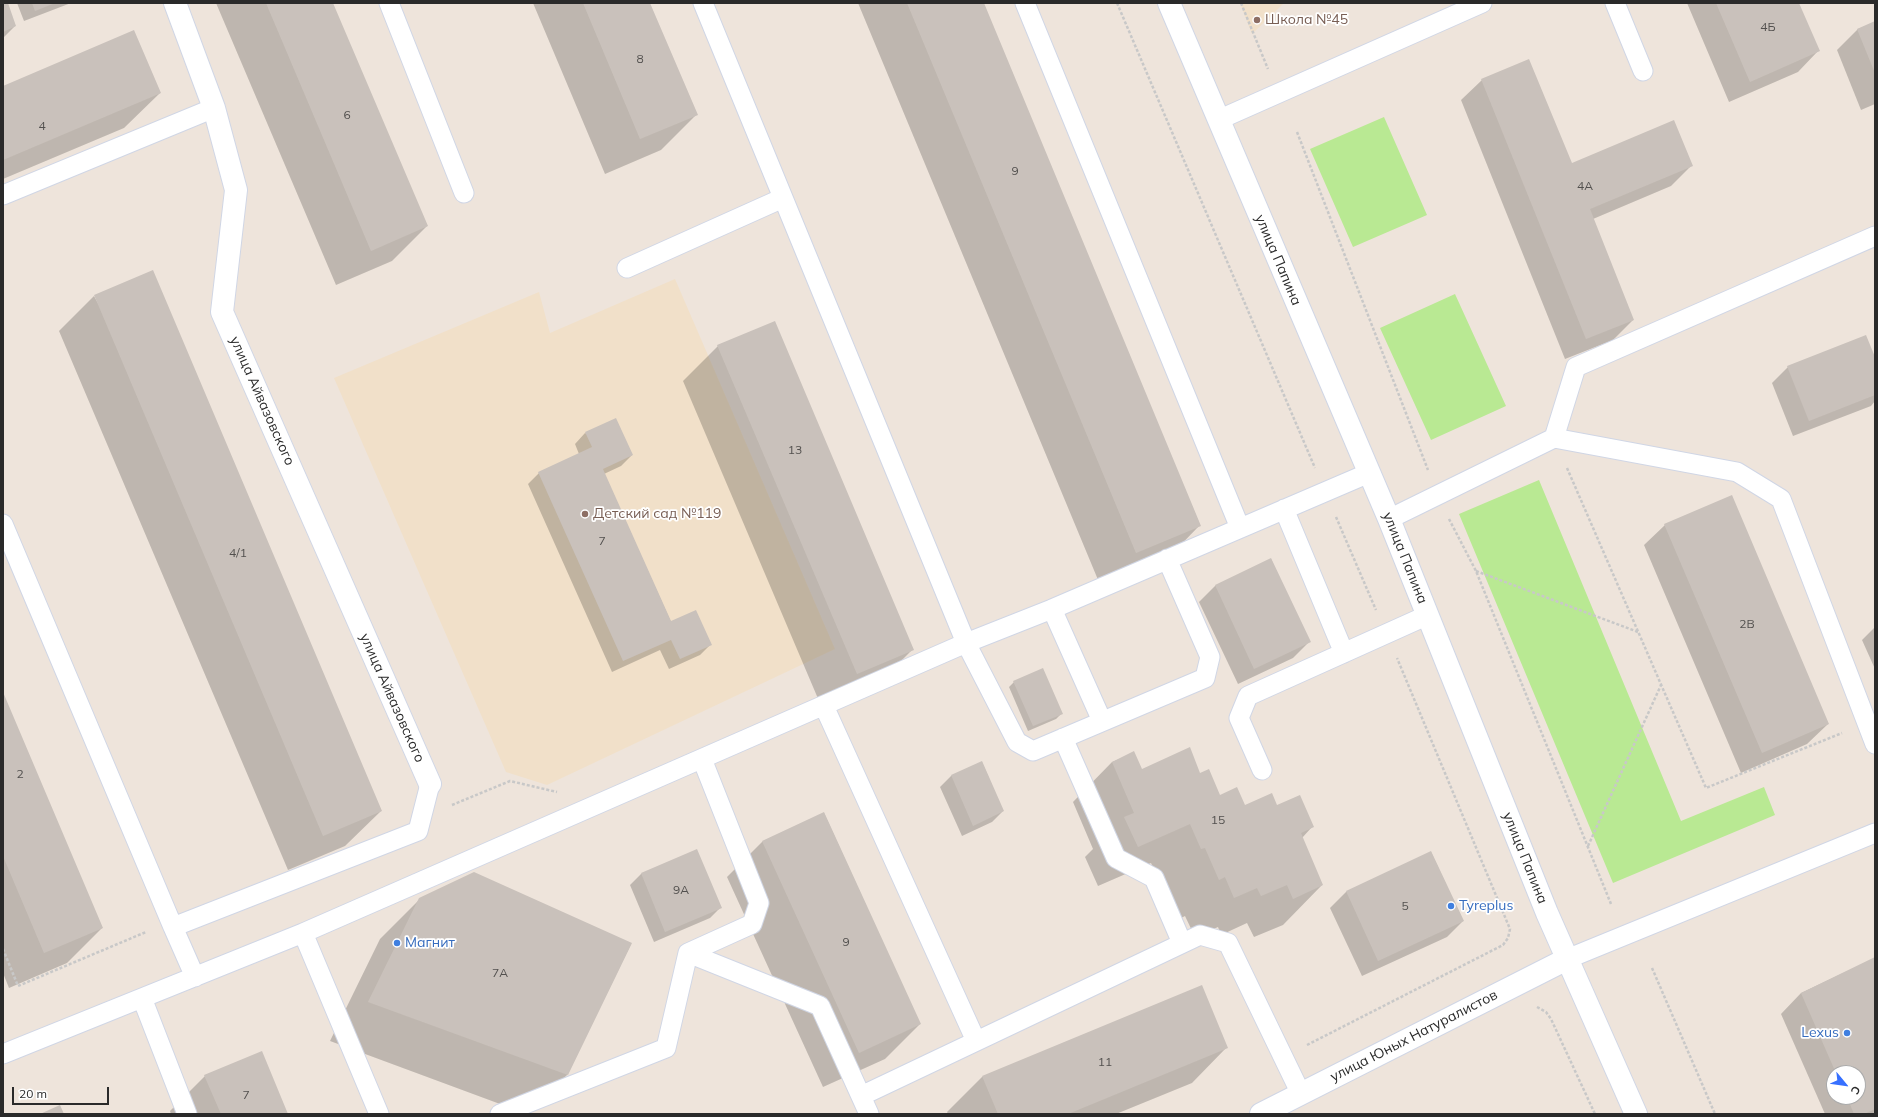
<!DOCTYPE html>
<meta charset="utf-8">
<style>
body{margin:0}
#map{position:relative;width:1878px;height:1117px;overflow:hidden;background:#eee4db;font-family:Mulish,sans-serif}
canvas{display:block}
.frame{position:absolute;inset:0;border:4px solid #2a2a2a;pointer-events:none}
.north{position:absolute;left:1826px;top:1065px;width:40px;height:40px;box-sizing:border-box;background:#fff;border:1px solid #aaa;border-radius:50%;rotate:119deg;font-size:11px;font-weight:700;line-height:16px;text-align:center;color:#2a2a2a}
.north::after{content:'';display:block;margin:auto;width:14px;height:18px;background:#3770ff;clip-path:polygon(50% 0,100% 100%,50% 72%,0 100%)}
.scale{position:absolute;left:12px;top:1087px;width:97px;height:18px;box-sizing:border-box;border:2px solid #2a2a2a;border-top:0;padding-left:5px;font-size:12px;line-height:14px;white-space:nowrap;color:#2a2a2a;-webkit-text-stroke:3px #fff;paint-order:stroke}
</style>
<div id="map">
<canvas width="1878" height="1117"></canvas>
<div class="frame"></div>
<div class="north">С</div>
<div class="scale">20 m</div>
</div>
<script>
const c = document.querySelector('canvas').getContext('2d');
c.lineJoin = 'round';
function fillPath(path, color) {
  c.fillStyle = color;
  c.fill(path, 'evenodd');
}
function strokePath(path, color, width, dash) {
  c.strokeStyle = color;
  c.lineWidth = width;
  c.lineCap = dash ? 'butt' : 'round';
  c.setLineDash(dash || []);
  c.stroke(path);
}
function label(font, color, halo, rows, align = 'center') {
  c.font = font + ' Mulish,sans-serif';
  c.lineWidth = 3.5;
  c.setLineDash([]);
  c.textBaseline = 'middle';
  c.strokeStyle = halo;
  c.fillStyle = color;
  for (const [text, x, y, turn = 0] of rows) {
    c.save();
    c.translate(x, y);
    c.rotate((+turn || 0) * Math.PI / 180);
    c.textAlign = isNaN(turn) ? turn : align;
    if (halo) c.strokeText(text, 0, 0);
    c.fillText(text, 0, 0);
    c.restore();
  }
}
fillPath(new Path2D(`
 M 1240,3 L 1284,3 L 1252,34 Z
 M 675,279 L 835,649 L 547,785 L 506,772 L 334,378 L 539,292 L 550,333 Z`), '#f1e0c9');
fillPath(new Path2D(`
 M 1384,117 L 1427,215 L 1353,247 L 1310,149 Z
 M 1455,294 L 1506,406 L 1431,440 L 1380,328 Z
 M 1539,480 L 1681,821 L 1764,787 L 1775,815 L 1613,883 L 1459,514 Z`), '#b9e993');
fillPath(new Path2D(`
 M 7,3 L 15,26 L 3,38 L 3,4 Z
 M 17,3 L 71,3 L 24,21 Z
 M 216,3 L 332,3 L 427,226 L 392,261 L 336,285 Z
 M 533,3 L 649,3 L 696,115 L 661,150 L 605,174 Z
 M 858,3 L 982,3 L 1200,525 L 1165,561 L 1101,587 Z
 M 1687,3 L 1798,3 L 1818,51 L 1798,72 L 1729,102 Z
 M 1875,22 L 1875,104 L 1861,110 L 1837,50 L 1858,29 Z
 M 1482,80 L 1571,165 L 1692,165 L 1671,186 L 1593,219 L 1633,320 L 1613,340 L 1565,359 L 1461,100 Z
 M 3,87 L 160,93 L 124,128 L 3,179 Z
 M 94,296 L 381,811 L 345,846 L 288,870 L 59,331 Z
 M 718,346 L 913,649 L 878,684 L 822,708 L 683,381 Z
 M 1875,360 L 1875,401 L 1871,406 L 1793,436 L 1772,383 L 1788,367 Z
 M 585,433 L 632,455 L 621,466 L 604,474 L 671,622 L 711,644 L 700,655 L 669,669 L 660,650 L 612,672 L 528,484 L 539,473 L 579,454 L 575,444 Z
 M 1665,525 L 1828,724 L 1807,744 L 1741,773 L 1644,545 Z
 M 1271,559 L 1309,642 L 1293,658 L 1238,684 L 1199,602 L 1215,586 Z
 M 1875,627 L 1875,669 L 1862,640 Z
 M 1014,682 L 1061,714 L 1056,719 L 1028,731 L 1009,687 Z
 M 3,695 L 102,928 L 67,963 L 9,988 L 3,973 Z
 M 1134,753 L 1141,770 L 1200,774 L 1220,796 L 1245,806 L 1277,806 L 1312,827 L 1302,838 L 1322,885 L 1283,925 L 1254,937 L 1247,923 L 1221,935 L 1218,927 L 1195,937 L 1185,916 L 1179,919 L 1162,888 L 1151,863 L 1098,886 L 1085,857 L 1093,849 L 1073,802 L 1112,762 Z
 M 982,762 L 1003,811 L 992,822 L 962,836 L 940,787 L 951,776 Z
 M 824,813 L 920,1024 L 885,1059 L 823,1087 L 727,877 L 762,842 Z
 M 697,851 L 720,908 L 710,918 L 654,942 L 630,885 L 641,874 Z
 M 1431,852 L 1463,921 L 1447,937 L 1362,976 L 1330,908 L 1346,892 Z
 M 420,899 L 631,944 L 567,1075 L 527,1114 L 330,1041 L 380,939 Z
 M 1875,958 L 1875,1114 L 1825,1114 L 1781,1014 L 1801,993 ZM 1834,1073 L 1858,1073 L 1858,1097 L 1834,1097 Z
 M 1227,1047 L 1192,1083 L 1116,1114 L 948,1114 L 947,1112 L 982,1077 Z
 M 205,1076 L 287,1114 L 171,1114 L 170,1111 Z`), '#0003');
fillPath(new Path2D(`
 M 3,3 L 8,3 L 16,26 L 3,32 Z
 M 32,3 L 55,3 L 35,11 Z
 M 266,3 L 333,3 L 428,226 L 371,251 Z
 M 583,3 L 650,3 L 698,115 L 640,139 Z
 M 907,3 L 984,3 L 1201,526 L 1136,553 Z
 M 1716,3 L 1799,3 L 1820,51 L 1750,82 Z
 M 1875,21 L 1875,73 L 1857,29 Z
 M 134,30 L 161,93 L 3,160 L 3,86 Z
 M 1529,59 L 1572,163 L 1674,120 L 1693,166 L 1590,209 L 1634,320 L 1586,339 L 1481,79 Z
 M 153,270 L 382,811 L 323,836 L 94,295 Z
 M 775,321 L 914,650 L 857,674 L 717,345 Z
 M 1866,335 L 1875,357 L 1875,395 L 1809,421 L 1787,366 Z
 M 616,418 L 633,455 L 603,469 L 671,621 L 696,610 L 712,645 L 680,659 L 671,640 L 623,661 L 538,472 L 592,447 L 585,432 Z
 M 1732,495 L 1829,724 L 1762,753 L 1664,524 Z
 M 1271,558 L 1311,642 L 1254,669 L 1215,585 Z
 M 1043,668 L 1063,714 L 1033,726 L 1013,681 Z
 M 3,692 L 103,928 L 44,953 L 3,856 Z
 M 1190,747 L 1200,773 L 1209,769 L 1220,795 L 1237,787 L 1245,805 L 1272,793 L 1277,805 L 1300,795 L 1314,827 L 1301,833 L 1323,885 L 1293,899 L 1287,885 L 1261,896 L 1257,888 L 1234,898 L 1225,877 L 1219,880 L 1205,848 L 1201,849 L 1190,824 L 1138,847 L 1124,817 L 1134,813 L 1112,762 L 1134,751 L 1142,769 Z
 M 982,761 L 1004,811 L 973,826 L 951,775 Z
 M 824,812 L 921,1024 L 859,1053 L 762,841 Z
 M 697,849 L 722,908 L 665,932 L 641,873 Z
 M 1431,851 L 1464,921 L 1378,961 L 1346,891 Z
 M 474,872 L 632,943 L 568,1075 L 368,1002 L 419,898 Z
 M 1875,957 L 1875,1109 L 1864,1114 L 1854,1114 L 1847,1097 L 1858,1097 L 1858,1073 L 1836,1073 L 1801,993 Z
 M 1202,985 L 1228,1048 L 1068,1114 L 998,1114 L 982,1076 Z
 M 262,1051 L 288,1114 L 221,1114 L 204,1075 Z
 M 60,1105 L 64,1114 L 40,1114 Z`), '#c9c1bb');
const service = new Path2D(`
 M 389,3 L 464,193
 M 703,3 L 966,643 L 1017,742 L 1033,751 L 1205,678 L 1210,657 L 1167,559
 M 1025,3 L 1240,528
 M 1615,3 L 1643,71
 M 1218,120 L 1482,3
 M 3,195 L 214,108
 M 627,268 L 783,198
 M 1554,438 L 1576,367 L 1875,236
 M 1284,509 L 1344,653
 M 1389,519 L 1554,438 L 1737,472 L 1781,499 L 1875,744
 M 3,524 L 173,927
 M 1052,609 L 1102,721
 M 824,706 L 976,1041
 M 1063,738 L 1116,858 L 1154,878 L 1182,943
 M 1262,770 L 1239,718 L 1248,696 L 1428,615
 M 303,933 L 379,1114
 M 688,953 L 820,1006 L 869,1114
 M 1567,959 L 1875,833
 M 195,977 L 173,927 L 418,831 L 430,784
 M 142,998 L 187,1114
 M 3,1054 L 303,933 L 966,643 L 1052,609 L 1369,473
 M 861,1096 L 1200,935 L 1228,943 L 1301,1094
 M 500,1114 L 666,1048 L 688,953 L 752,924 L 759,903 L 702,759`);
const minor = new Path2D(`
 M 175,3 L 214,108 L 236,190 L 222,312 L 430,784
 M 1261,1114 L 1567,959`);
const tertiary = new Path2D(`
 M 1169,3 L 1389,519 L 1547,913 L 1636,1114`);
strokePath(service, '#d0d6e5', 21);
strokePath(minor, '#d0d6e5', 24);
strokePath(tertiary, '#d0d6e5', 24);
strokePath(new Path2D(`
 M 1117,3 L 1315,468
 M 1241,3 L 1268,69
 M 1297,132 L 1428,470
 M 1567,468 L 1706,788 L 1842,733
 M 1336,517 L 1376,610
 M 1449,519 L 1476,571 L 1611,904
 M 1476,571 L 1638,632
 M 452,805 L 510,781 L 557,792
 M 1588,846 L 1661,685
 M 3,949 L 18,986 L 146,932
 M 1652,968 L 1715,1114
 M 1537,1007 L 1546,1012 L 1551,1019 L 1595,1114
 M 1307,1045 L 1503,945 L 1508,938 L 1510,929 L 1397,658`), '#c8c8c8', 2.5, [3, 2]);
strokePath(service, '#fff', 19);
strokePath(minor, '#fff', 22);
strokePath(tertiary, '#fff', 22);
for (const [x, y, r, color] of [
 [1257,20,4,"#8d6e63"],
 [585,514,4,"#8d6e63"],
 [1451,906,4,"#3f7fe0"],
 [397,943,4,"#3f7fe0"],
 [1847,1033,4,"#3f7fe0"]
]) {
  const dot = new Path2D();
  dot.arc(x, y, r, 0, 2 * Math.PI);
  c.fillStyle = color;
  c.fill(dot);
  strokePath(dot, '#fff', 1.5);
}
label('12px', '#52504e', null, [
 ["4Б",1768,27],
 ["8",640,59],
 ["6",347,115],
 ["4",42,126],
 ["9",1015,171],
 ["4А",1585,186],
 ["13",795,450],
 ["7",602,541],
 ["4/1",238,553],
 ["2В",1747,624],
 ["2",20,774],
 ["15",1218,820],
 ["9А",681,890],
 ["5",1405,906],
 ["9",846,942],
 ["7А",500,973],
 ["11",1105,1062],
 ["7",246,1095]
]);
label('14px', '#785e54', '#fff', [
 ["Школа №45",1265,20],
 ["Детский сад №119",593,514]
], 'left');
label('14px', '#2a2a2a', '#fff', [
 ["улица Папина",1278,260,67],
 ["улица Айвазовского",262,401,66],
 ["улица Папина",1405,558,68],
 ["улица Айвазовского",392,698,66],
 ["улица Папина",1525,858,68],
 ["улица Юных Натуралистов",1414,1036,-27]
]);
label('14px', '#366cbe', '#fff', [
 ["Tyreplus",1459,906],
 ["Магнит",405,943],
 ["Lexus",1839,1033,"right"]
], 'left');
</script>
